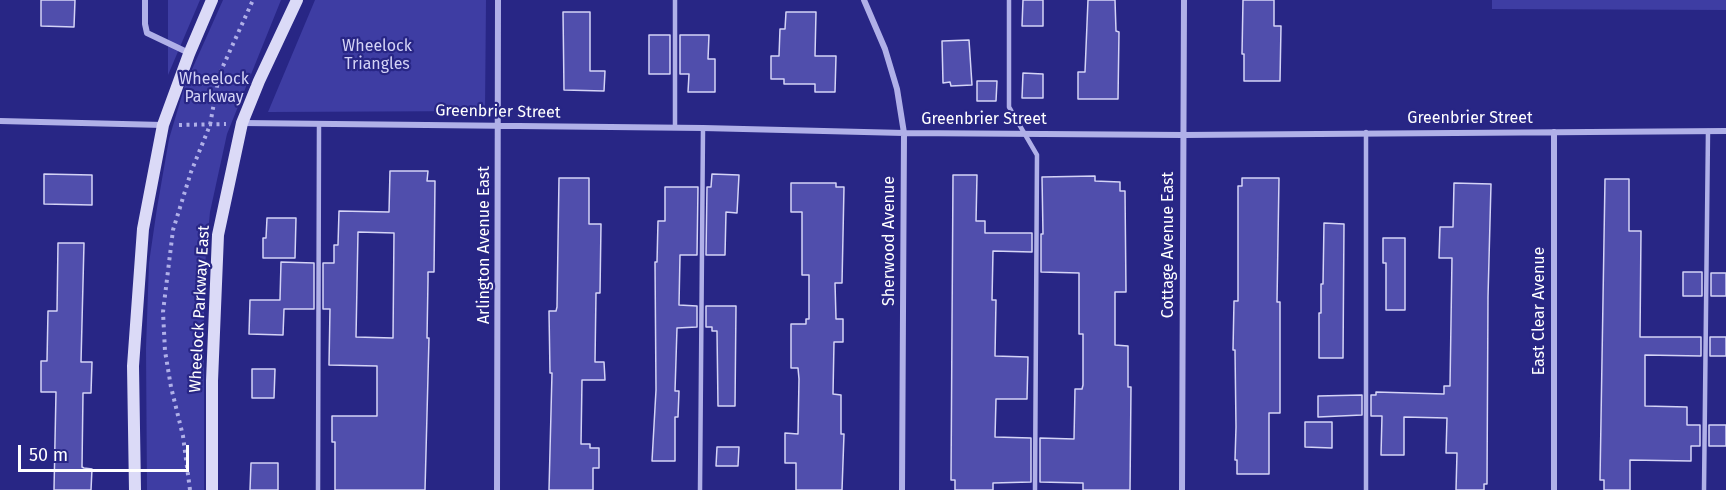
<!DOCTYPE html>
<style>
body{margin:0}
#map{position:relative;width:1726px;height:490px;overflow:hidden;background:#282685;font-family:"Fira Sans",sans-serif}
canvas{display:block}
.scale{position:absolute;left:18px;top:445px;width:171px;height:27px;box-sizing:border-box;border:3px solid #fff;border-top:0;padding-left:8px;font-size:18px;line-height:21px;white-space:nowrap;color:#fff;-webkit-text-stroke:4px #282685;paint-order:stroke}
</style>
<div id="map">
<canvas width="1726" height="490"></canvas>
<div class="scale">50 m</div>
</div>
<script>
const c = document.querySelector('canvas').getContext('2d');
c.lineJoin = 'round';
function fillPath(path, color) {
  c.fillStyle = color;
  c.fill(path, 'evenodd');
}
function strokePath(path, color, width, dash) {
  c.strokeStyle = color;
  c.lineWidth = width;
  c.lineCap = dash ? 'butt' : 'round';
  c.setLineDash(dash || []);
  c.stroke(path);
}
function label(font, color, halo, rows, align = 'center') {
  c.font = font + ' "Fira Sans",sans-serif';
  c.lineWidth = 4.5;
  c.setLineDash([]);
  c.textBaseline = 'middle';
  c.strokeStyle = halo;
  c.fillStyle = color;
  for (const [text, x, y, turn = 0] of rows) {
    c.save();
    c.translate(x, y);
    c.rotate((+turn || 0) * Math.PI / 180);
    c.textAlign = isNaN(turn) ? turn : align;
    if (halo) c.strokeText(text, 0, 0);
    c.fillText(text, 0, 0);
    c.restore();
  }
}
fillPath(new Path2D(`
 M 168,0 L 200,0 L 168,75 Z
 M 223,0 L 281,0 L 227,134 L 210,212 L 204,276 L 204,490 L 147,490 L 146,348 L 149,263 L 157,208 L 169,139 L 185,85 Z
 M 315,0 L 486,0 L 485,111 L 268,112 Z
 M 1492,0 L 1726,0 L 1726,10 L 1492,9 Z`), '#3e3da3');
const building = new Path2D(`
 M 41,0 L 75,0 L 74,27 L 41,26 Z
 M 1023,0 L 1043,0 L 1043,26 L 1022,26 Z
 M 1088,0 L 1115,0 L 1116,31 L 1119,32 L 1118,99 L 1078,99 L 1078,72 L 1085,72 Z
 M 1243,0 L 1274,0 L 1274,26 L 1281,26 L 1280,81 L 1244,81 L 1244,54 L 1242,54 Z
 M 563,12 L 590,12 L 590,71 L 605,71 L 604,91 L 564,90 Z
 M 786,12 L 816,12 L 815,56 L 836,56 L 835,92 L 815,92 L 815,84 L 784,84 L 784,79 L 771,79 L 771,56 L 779,56 L 780,29 L 785,29 Z
 M 649,35 L 670,35 L 670,74 L 649,74 Z
 M 680,35 L 709,35 L 708,59 L 715,59 L 715,92 L 688,92 L 689,74 L 680,74 Z
 M 969,40 L 972,85 L 951,86 L 950,82 L 943,83 L 942,41 Z
 M 1023,73 L 1043,74 L 1043,98 L 1022,98 Z
 M 977,81 L 997,81 L 996,101 L 977,101 Z
 M 390,171 L 428,171 L 427,181 L 435,181 L 434,272 L 428,272 L 428,280 L 427,338 L 429,338 L 425,490 L 335,490 L 335,442 L 332,442 L 332,416 L 377,416 L 377,366 L 329,365 L 330,309 L 323,309 L 323,263 L 334,263 L 334,245 L 338,245 L 339,211 L 389,212 ZM 358,232 L 394,233 L 393,338 L 356,337 Z
 M 44,174 L 92,175 L 92,205 L 44,204 Z
 M 712,174 L 739,175 L 737,213 L 726,212 L 725,255 L 706,255 L 707,187 L 711,187 Z
 M 953,175 L 977,175 L 976,221 L 985,221 L 985,233 L 1032,233 L 1032,252 L 993,251 L 992,300 L 996,300 L 995,356 L 1028,357 L 1027,399 L 996,399 L 995,437 L 1031,438 L 1031,482 L 993,483 L 993,490 L 955,490 L 955,480 L 951,480 Z
 M 1095,176 L 1095,181 L 1120,182 L 1120,191 L 1125,191 L 1126,292 L 1115,292 L 1115,345 L 1128,346 L 1128,387 L 1131,387 L 1130,490 L 1083,490 L 1083,483 L 1040,482 L 1040,438 L 1074,439 L 1075,389 L 1082,389 L 1083,385 L 1083,334 L 1079,334 L 1079,273 L 1041,272 L 1041,234 L 1043,234 L 1042,177 Z
 M 559,178 L 589,178 L 589,224 L 601,224 L 600,293 L 596,293 L 595,362 L 604,362 L 605,380 L 582,380 L 581,444 L 590,444 L 590,448 L 599,448 L 599,468 L 593,468 L 593,490 L 549,490 L 552,373 L 550,373 L 549,311 L 556,311 L 557,307 Z
 M 1242,178 L 1279,178 L 1277,302 L 1280,302 L 1280,413 L 1269,413 L 1269,474 L 1237,474 L 1237,460 L 1235,460 L 1236,427 L 1235,350 L 1233,350 L 1234,301 L 1238,301 L 1238,186 L 1242,186 Z
 M 1605,179 L 1629,179 L 1629,231 L 1641,231 L 1640,337 L 1701,337 L 1701,356 L 1645,355 L 1645,406 L 1687,407 L 1687,425 L 1700,425 L 1700,446 L 1691,446 L 1691,461 L 1630,460 L 1630,490 L 1604,490 L 1604,480 L 1600,480 Z
 M 791,183 L 836,183 L 836,187 L 844,187 L 842,283 L 835,283 L 836,319 L 843,319 L 843,342 L 834,342 L 833,394 L 841,395 L 841,434 L 844,434 L 842,490 L 796,490 L 796,463 L 785,463 L 785,433 L 798,434 L 799,379 L 798,368 L 791,368 L 791,324 L 806,324 L 806,319 L 809,319 L 809,275 L 802,275 L 802,212 L 791,212 Z
 M 1454,183 L 1491,184 L 1488,297 L 1487,484 L 1484,484 L 1484,490 L 1456,490 L 1457,453 L 1446,453 L 1447,418 L 1404,417 L 1404,455 L 1381,455 L 1382,416 L 1371,416 L 1371,395 L 1376,395 L 1376,392 L 1444,394 L 1444,386 L 1450,386 L 1452,258 L 1439,258 L 1440,227 L 1453,227 Z
 M 665,187 L 698,187 L 697,255 L 680,255 L 679,305 L 697,306 L 697,327 L 677,328 L 675,391 L 679,391 L 678,417 L 675,417 L 675,461 L 652,461 L 656,390 L 655,262 L 657,262 L 658,221 L 665,221 Z
 M 267,218 L 296,218 L 295,258 L 263,258 L 263,238 L 266,238 Z
 M 1324,223 L 1344,224 L 1343,358 L 1319,358 L 1319,313 L 1321,313 L 1321,284 L 1323,284 Z
 M 1383,238 L 1405,238 L 1405,310 L 1386,310 L 1386,263 L 1383,263 Z
 M 58,243 L 84,243 L 81,362 L 92,362 L 91,393 L 83,393 L 82,467 L 84,468 L 92,469 L 91,490 L 54,490 L 56,392 L 41,392 L 41,361 L 47,361 L 48,311 L 57,311 Z
 M 281,262 L 314,263 L 314,309 L 284,309 L 283,335 L 249,334 L 250,300 L 280,300 Z
 M 1683,272 L 1702,272 L 1702,296 L 1683,296 Z
 M 1711,273 L 1726,273 L 1726,296 L 1711,296 Z
 M 706,306 L 736,306 L 735,406 L 718,406 L 717,331 L 712,331 L 712,327 L 706,327 Z
 M 1710,337 L 1726,337 L 1726,356 L 1710,356 Z
 M 252,369 L 275,369 L 274,398 L 252,398 Z
 M 1362,395 L 1362,415 L 1318,417 L 1318,396 Z
 M 1305,422 L 1332,422 L 1332,448 L 1305,447 Z
 M 1709,425 L 1726,425 L 1726,446 L 1709,446 Z
 M 717,447 L 739,447 L 738,466 L 716,466 Z
 M 251,463 L 278,463 L 278,490 L 250,490 Z`);
fillPath(building, '#504eac');
strokePath(building, '#d4d3f6', 1.5);
strokePath(new Path2D(`
 M 179,125 L 226,124
 M 190,490 L 183,436 L 171,387 L 165,351 L 163,312 L 173,230 L 191,172 L 210,125 L 219,75 L 253,0`), '#b0b0e8', 4, [3, 4.5]);
strokePath(new Path2D(`
 M 1009,0 L 1009,107 L 1037,155 L 1035,490
 M 675,127 L 675,0
 M 318,490 L 319,124
 M 700,490 L 703,128
 M 1366,490 L 1366,132
 M 1704,490 L 1708,131`), '#b0b0e8', 4.5);
strokePath(new Path2D(`
 M 145,0 L 145,24 L 147,33 L 189,53
 M 864,0 L 885,49 L 897,89 L 904,133 L 902,490
 M 0,121 L 163,125
 M 242,123 L 703,128 L 904,133 L 1183,135 L 1726,131
 M 497,490 L 498,0
 M 1182,490 L 1184,0
 M 1554,490 L 1554,132`), '#b0b0e8', 6);
strokePath(new Path2D(`
 M 135,490 L 133,366 L 143,229 L 163,125 L 189,54 L 212,0
 M 212,490 L 212,381 L 218,235 L 242,123 L 259,81 L 297,0`), '#dbdaf7', 12);
label('16px', '#d4d3f6', '#282685', [
 ["Wheelock",377,47],
 ["Triangles",377,65],
 ["Wheelock",214,80],
 ["Parkway",214,98]
]);
label('16px', '#fff', '#282685', [
 ["Greenbrier Street",498,112,1],
 ["Greenbrier Street",1470,119],
 ["Greenbrier Street",984,120],
 ["Sherwood Avenue",890,241,-90],
 ["Arlington Avenue East",485,245,-90],
 ["Cottage Avenue East",1169,245,-90],
 ["Wheelock Parkway East",200,309,-87],
 ["East Clear Avenue",1540,311,-90]
]);
</script>
